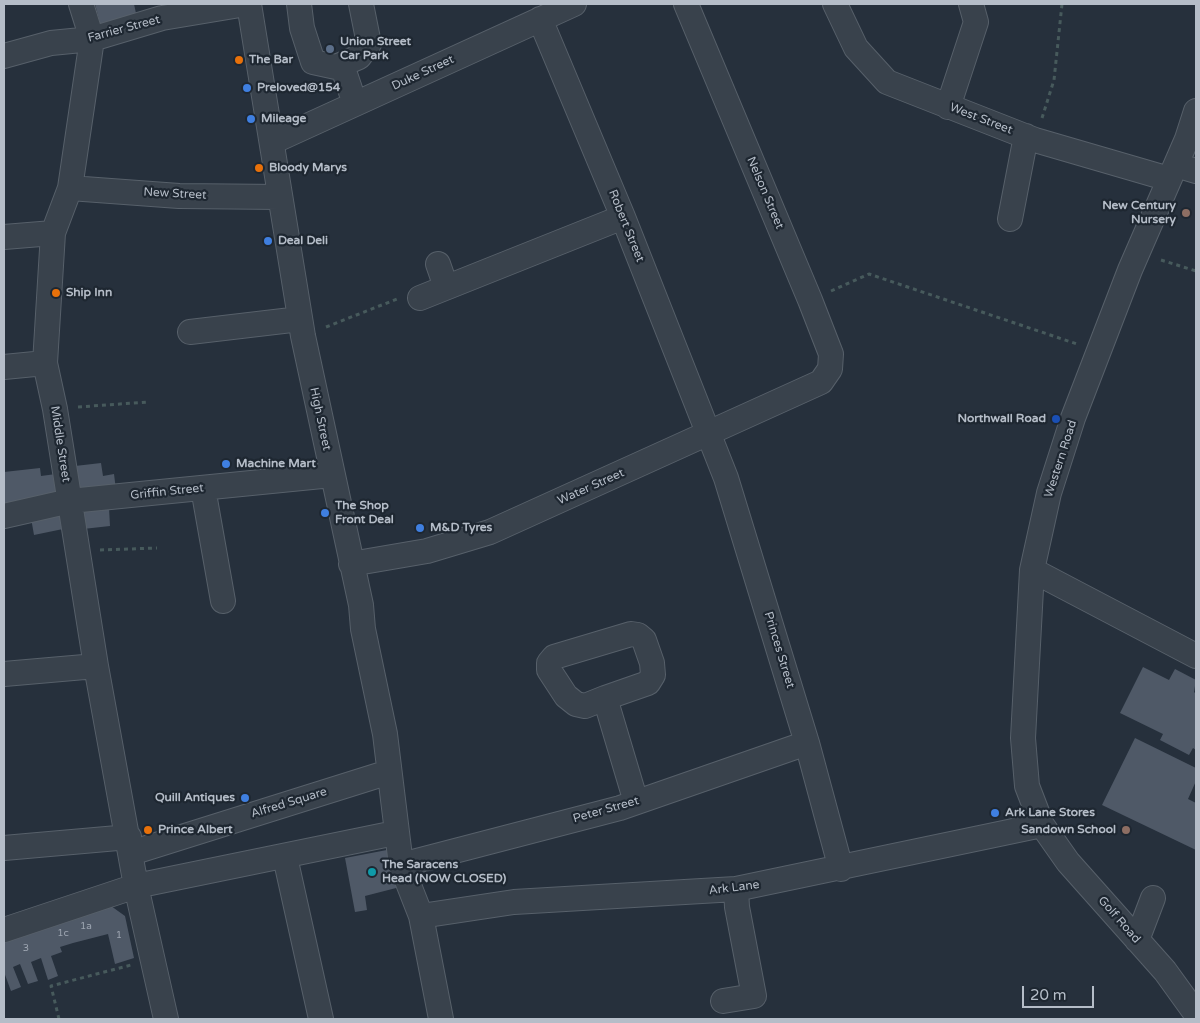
<!DOCTYPE html>
<html>
<head>
<meta charset="utf-8">
<style>
	body { margin:0 }
	#map { position:relative; width:1200px; height:1023px; overflow:hidden; background:#26303c; font-family:"Varela Round",sans-serif }
	canvas { display:block }
	.frame { position:absolute; inset:0; border:5px solid #b5bdc8; pointer-events:none }
	.scale { position:absolute; left:1022px; top:986px; width:72px; height:22px; box-sizing:border-box; border:2px solid #b5bdc8; border-top:0; padding-left:6px; font-size:15px; line-height:18px; white-space:nowrap; color:#b5bdc8; -webkit-text-stroke:4px #1e2731; paint-order:stroke }
</style>
</head>
<body>
<div id="map">
<canvas width="1200" height="1023"></canvas>
<div class="frame"></div>
<div class="scale">20 m</div>
</div>
<script>
const c = document.querySelector('canvas').getContext('2d');
c.lineJoin = 'round';
function paint(path, color) {
  c.fillStyle = color;
  c.fill(path, 'evenodd');
}
function toPath(rows) {
  const path = new Path2D();
  for (const r of rows) {
    path.moveTo(r[0], r[1]);
    for (let i = 2; i < r.length; i += 2) path.lineTo(r[i], r[i + 1]);
  }
  return path;
}
function strokePath(path, color, width, dash) {
  c.strokeStyle = color;
  c.lineWidth = width;
  c.lineCap = dash ? 'butt' : 'round';
  c.setLineDash(dash || []);
  c.stroke(path);
}
function label(font, color, halo, rows, align = 'center') {
  c.font = font + ' "Varela Round",sans-serif';
  c.lineWidth = 4.5;
  c.setLineDash([]);
  c.textBaseline = 'middle';
  c.strokeStyle = halo;
  c.fillStyle = color;
  for (const [text, x, y, turn = 0] of rows) {
    c.save();
    c.translate(x, y);
    c.rotate((+turn || 0) * Math.PI / 180);
    c.textAlign = isNaN(turn) ? turn : align;
    if (halo) c.strokeText(text, 0, 0);
    c.fillText(text, 0, 0);
    c.restore();
  }
}
paint(toPath([
	[95,4,134,4,137,18,105,26,100,23],
	[101,463,103,476,114,474,116,490,79,495,75,466],
	[40,468,41,476,56,474,58,494,4,507,4,472],
	[109,508,110,526,83,529,81,511],
	[61,511,63,529,34,535,31,518],
	[1143,667,1169,680,1175,669,1196,680,1194,692,1196,694,1196,750,1193,748,1189,755,1160,740,1163,734,1120,713],
	[1135,738,1196,768,1196,781,1188,799,1196,803,1196,850,1102,805],
	[392,849,400,887,365,896,367,910,355,912,345,858],
	[111,906,125,916,134,958,115,964,108,934,73,943,60,947,62,952,51,956,58,976,48,980,41,958,31,962,38,981,28,984,20,964,13,967,21,987,11,991,4,972,4,941]
]), '#4f5967');
const minor = toPath([
	[81,4,92,39,70,188,53,233,45,363,55,409,96,666,136,886,166,1019],
	[249,4,303,336,361,605,363,629,385,734,401,865,421,916,441,1019],
	[299,4,302,28,313,62,336,67,359,57,369,44,361,4],
	[835,4,856,48,887,82,1035,140,1169,179],
	[540,19,623,217,726,478,807,743,841,869],
	[4,56,51,43,92,39,162,18,246,4],
	[342,65,355,104],
	[948,107,976,22,971,4],
	[1196,111,1187,139,1130,270,1073,418,1049,493,1032,570,1023,738,1027,786,1042,825,1068,862,1165,971,1196,1014],
	[272,142,574,4],
	[1176,165,1196,171],
	[70,188,179,196,280,197],
	[1010,219,1026,136],
	[4,237,53,233],
	[438,264,446,287],
	[420,298,623,217],
	[190,332,300,319],
	[4,367,45,363],
	[203,488,223,601],
	[4,516,70,501,332,475],
	[351,564,427,551,490,532,821,382,830,369,831,354,810,300,686,4],
	[1032,570,1196,656],
	[4,674,96,666],
	[605,698,585,706,576,704,566,696,549,670,549,663,554,657,631,634,638,635,644,640,652,663,653,675,648,683,605,698,636,802],
	[4,848,129,837],
	[131,853,389,772],
	[285,857,321,1019],
	[401,865,620,808,807,743],
	[421,916,514,902,736,889,1042,825],
	[4,930,136,886,395,833],
	[1137,940,1153,898],
	[723,1001,754,996,737,907,736,889]
]);
strokePath(minor, '#57606a', 26);
strokePath(toPath([
	[1042,118,1054,80,1062,4],
	[1161,260,1196,271],
	[831,291,869,274,1077,344],
	[326,327,397,299],
	[78,407,148,402],
	[100,550,157,548],
	[59,1019,51,986,131,965]
]), '#475a5c', 3, [4, 4]);
strokePath(minor, '#39424c', 24);
for (const [x, y, r, color] of [
	[330,49,5,"#5c6f8a"],
	[239,60,5,"#e8710a"],
	[247,88,5,"#3f7fe0"],
	[251,119,5,"#3f7fe0"],
	[259,168,5,"#e8710a"],
	[1186,213,5,"#8d6e63"],
	[268,241,5,"#3f7fe0"],
	[56,293,5,"#e8710a"],
	[1056,419,5,"#1a4fb4"],
	[226,464,5,"#3f7fe0"],
	[325,513,5,"#3f7fe0"],
	[420,528,5,"#3f7fe0"],
	[245,798,5,"#3f7fe0"],
	[995,813,5,"#3f7fe0"],
	[148,830,5,"#e8710a"],
	[1126,830,5,"#8d6e63"],
	[372,872,5,"#0f9aa8"]
]) {
  const dot = new Path2D();
  dot.arc(x, y, r, 0, 2 * Math.PI);
  c.fillStyle = color;
  c.fill(dot);
  strokePath(dot, '#1e2731', 2);
}
label('10px', '#9ca4b0', null, [
	["1a",86,926],
	["1c",63,933],
	["1",119,935],
	["3",26,948]
]);
label('12px', '#b5bdc8', '#1e2731', [
	["Farrier Street",124,29,-15],
	["Duke Street",423,73,-25],
	["West Street",981,119,21],
	["Nelson Street",765,193,67],
	["New Street",175,194,3],
	["Robert Street",626,226,68],
	["High Street",320,419,78],
	["Middle Street",60,444,81],
	["Western Road",1061,459,-72],
	["Water Street",591,487,-24],
	["Griffin Street",167,492,-6],
	["Princes Street",779,650,73],
	["Alfred Square",289,803,-17],
	["Peter Street",606,810,-16],
	["Ark Lane",734,888,-7],
	["Golf Road",1119,920,49]
]);
label('bold 12px', '#b5bdc8', '#1e2731', [
	["Union Street",340,42],
	["Car Park",340,56],
	["The Bar",249,60],
	["Preloved@154",257,88],
	["Mileage",261,119],
	["Bloody Marys",269,168],
	["New Century",1176,206,"right"],
	["Nursery",1176,220,"right"],
	["Deal Deli",278,241],
	["Ship Inn",66,293],
	["Northwall Road",1046,419,"right"],
	["Machine Mart",236,464],
	["The Shop",335,506],
	["Front Deal",335,520],
	["M&D Tyres",430,528],
	["Quill Antiques",235,798,"right"],
	["Ark Lane Stores",1005,813],
	["Prince Albert",158,830],
	["Sandown School",1116,830,"right"],
	["The Saracens",382,865],
	["Head (NOW CLOSED)",382,879]
], 'left');
</script>
</body>
</html>
